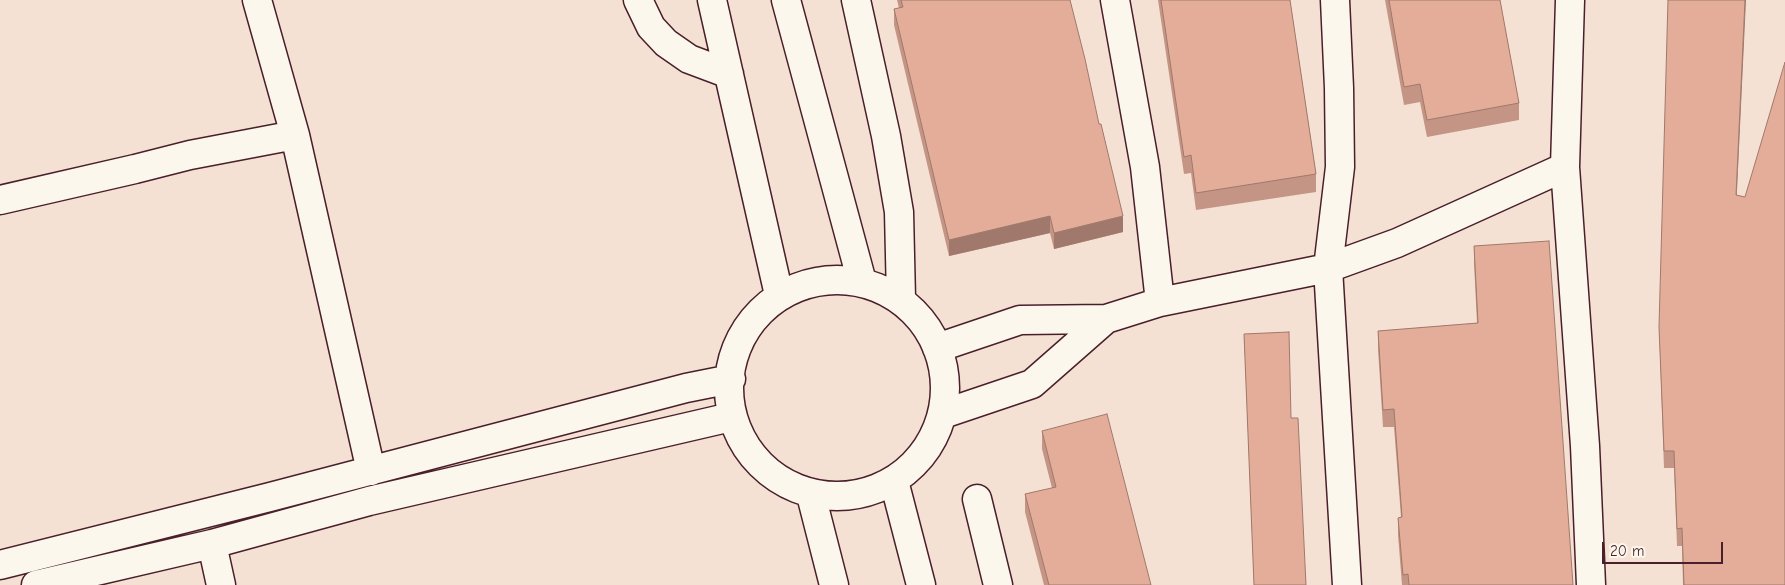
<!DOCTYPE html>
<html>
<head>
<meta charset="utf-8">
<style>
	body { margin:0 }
	#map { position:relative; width:1785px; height:585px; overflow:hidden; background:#f4e1d3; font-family:"Comic Neue",sans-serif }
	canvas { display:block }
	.scale { position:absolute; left:1602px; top:542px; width:121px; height:22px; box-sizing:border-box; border:2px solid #4a1f2b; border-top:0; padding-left:6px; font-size:15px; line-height:18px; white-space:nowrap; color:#4a1f2b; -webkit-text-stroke:4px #fbf7ec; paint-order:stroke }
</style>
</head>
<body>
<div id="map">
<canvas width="1785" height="585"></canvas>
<div class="scale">20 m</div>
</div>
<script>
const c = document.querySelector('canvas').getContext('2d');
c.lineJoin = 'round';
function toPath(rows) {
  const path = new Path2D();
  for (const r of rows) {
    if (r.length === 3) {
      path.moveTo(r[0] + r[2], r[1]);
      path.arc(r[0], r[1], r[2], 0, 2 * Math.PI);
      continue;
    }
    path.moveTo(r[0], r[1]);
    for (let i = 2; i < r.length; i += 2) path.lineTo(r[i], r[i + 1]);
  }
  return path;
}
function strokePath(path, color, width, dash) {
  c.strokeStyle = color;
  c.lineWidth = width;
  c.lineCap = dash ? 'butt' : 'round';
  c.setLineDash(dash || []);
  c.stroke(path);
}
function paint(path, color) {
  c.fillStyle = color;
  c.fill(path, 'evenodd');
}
const minor = toPath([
	[257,0,295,135,371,471],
	[638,0,651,27,666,43,689,59,729,74],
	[712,0,779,295],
	[786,0,862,282],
	[856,0,886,136,899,212,901,299],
	[1115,0,1145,167,1160,302],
	[1335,0,1339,88,1340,167,1328,268,1347,585],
	[1570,0,1565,167,1585,446,1591,585],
	[0,200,135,169,190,155,295,135],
	[837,388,108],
	[937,348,1020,320,1106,319,1160,302,1328,268,1397,243,1565,167],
	[943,414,1032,384,1106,319],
	[894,481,921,585],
	[811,495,834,585],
	[977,499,998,585],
	[212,544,221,585],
	[0,565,270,497,686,388,731,379],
	[36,585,212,544,369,501,731,417]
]);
strokePath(minor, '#4a1f2b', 31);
strokePath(minor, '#fbf7ec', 28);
paint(toPath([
	[897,0,1070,0,1123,232,1054,249,1050,233,949,256,894,25,894,9,899,8],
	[1158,0,1290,0,1316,174,1316,192,1196,210,1191,173,1184,174],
	[1385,0,1500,0,1519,103,1519,120,1427,137,1420,102,1404,105],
	[1737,195,1745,197,1785,585,1683,585,1682,546,1677,546,1674,468,1664,468,1659,327],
	[1474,246,1573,585,1402,585,1398,535,1398,518,1401,517,1394,427,1383,427,1378,349,1378,331,1477,323,1474,263],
	[1244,334,1291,418,1306,585,1254,585],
	[1042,431,1151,585,1044,585,1025,512,1025,494,1052,488,1042,449]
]), '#c49584');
paint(toPath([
	[1745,0,1746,0,1736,212,1736,195],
	[1050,216,1050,233,949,256,949,240],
	[1123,216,1123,232,1054,249,1054,233]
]), '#a0796c');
const building = toPath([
	[901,0,1070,0,1085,59,1099,124,1101,124,1123,216,1054,233,1050,216,949,240,894,9,903,7,901,0],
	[1161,0,1290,0,1316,174,1196,193,1191,155,1184,157,1161,0],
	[1389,0,1500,0,1519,103,1427,120,1420,84,1404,87,1389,0],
	[1668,0,1745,0,1736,195,1745,197,1785,62,1785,585,1684,585,1682,528,1677,529,1674,451,1664,451,1659,327,1668,0],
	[1549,241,1573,585,1409,585,1408,574,1403,575,1398,518,1402,517,1394,409,1383,410,1378,331,1478,323,1474,246,1549,241],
	[1289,332,1291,418,1298,418,1306,585,1254,585,1244,334,1289,332],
	[1107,414,1151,585,1049,585,1025,494,1056,487,1042,431,1107,414]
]);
paint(building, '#e4ad9a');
strokePath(building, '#a0796c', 1);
</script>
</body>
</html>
